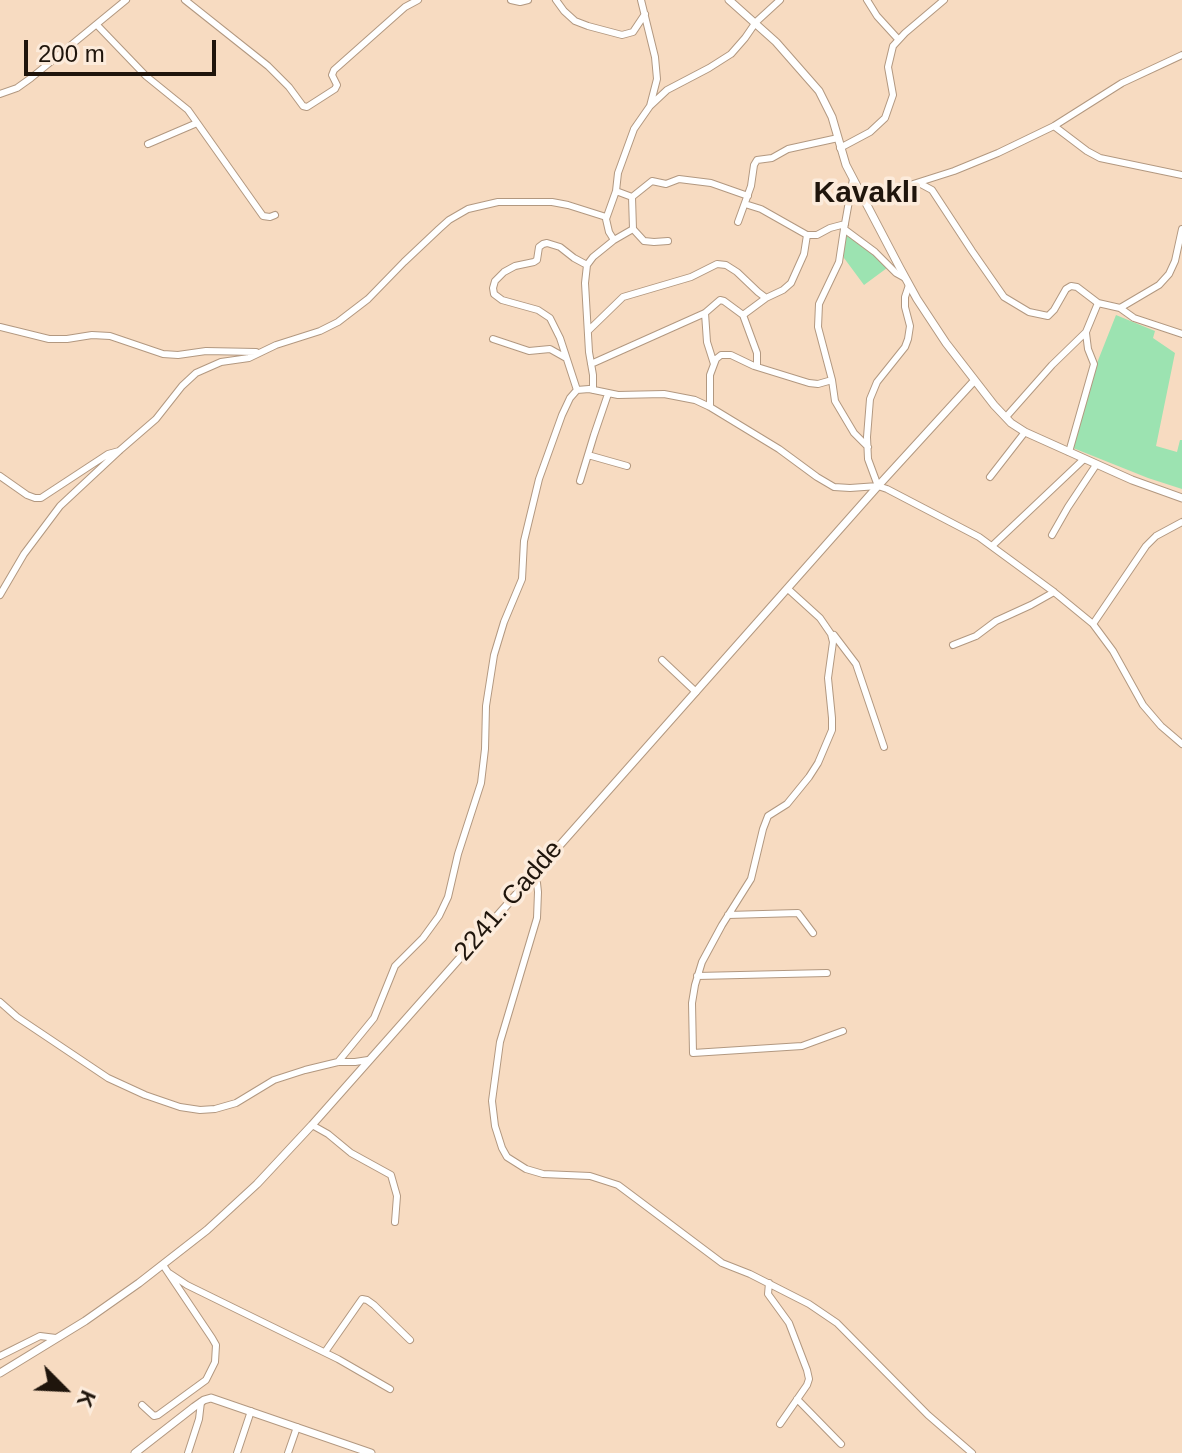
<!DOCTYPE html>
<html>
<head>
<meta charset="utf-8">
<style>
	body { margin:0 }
	#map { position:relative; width:1182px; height:1453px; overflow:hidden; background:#f7dbc1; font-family:Helvetica,sans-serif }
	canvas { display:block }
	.north { position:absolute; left:24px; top:1349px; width:80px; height:80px; -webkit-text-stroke:6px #fcebdb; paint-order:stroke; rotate:114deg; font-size:22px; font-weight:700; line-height:32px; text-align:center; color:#1f150c }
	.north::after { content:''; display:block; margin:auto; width:28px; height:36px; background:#1f150c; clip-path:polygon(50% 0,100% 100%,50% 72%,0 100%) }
	.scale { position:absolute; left:24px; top:40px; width:192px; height:36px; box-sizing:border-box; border:4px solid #1f150c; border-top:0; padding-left:10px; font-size:24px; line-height:28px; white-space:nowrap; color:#1f150c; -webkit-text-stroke:6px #fcebdb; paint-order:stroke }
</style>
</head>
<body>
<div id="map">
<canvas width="1182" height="1453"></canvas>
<div class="north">K</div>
<div class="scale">200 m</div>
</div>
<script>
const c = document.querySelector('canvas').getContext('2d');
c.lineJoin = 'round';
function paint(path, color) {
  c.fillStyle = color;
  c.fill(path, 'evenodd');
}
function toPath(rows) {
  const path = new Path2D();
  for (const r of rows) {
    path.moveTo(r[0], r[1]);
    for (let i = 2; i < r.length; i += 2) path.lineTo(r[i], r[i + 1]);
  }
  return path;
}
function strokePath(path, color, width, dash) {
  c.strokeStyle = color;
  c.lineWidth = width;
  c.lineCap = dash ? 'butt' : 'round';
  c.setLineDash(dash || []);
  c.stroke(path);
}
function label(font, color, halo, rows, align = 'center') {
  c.font = font + ' Helvetica,sans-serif';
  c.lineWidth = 7;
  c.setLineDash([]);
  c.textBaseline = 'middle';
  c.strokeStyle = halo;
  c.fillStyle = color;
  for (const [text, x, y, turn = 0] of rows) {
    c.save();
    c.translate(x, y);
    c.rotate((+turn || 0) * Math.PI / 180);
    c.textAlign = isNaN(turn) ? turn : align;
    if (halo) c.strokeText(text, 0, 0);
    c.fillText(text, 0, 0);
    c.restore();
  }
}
paint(toPath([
	[847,234,876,255,887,268,864,285,844,258,843,245],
	[1116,315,1155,331,1153,338,1175,353,1156,446,1177,452,1180,440,1182,440,1182,489,1148,478,1073,448,1097,363]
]), '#9ce3b1');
const minor = toPath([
	[185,0,268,66,289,87,303,106,307,107,335,89,337,85,332,75,334,70,405,7,418,0],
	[511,0,520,2,528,0],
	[556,0,564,11,575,21,588,26,622,35,633,32,645,14],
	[641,0,655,57,657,79,650,106,634,129,618,173,616,191,632,197,652,181,666,184,679,179,711,183,748,196],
	[867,0,877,16,898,39],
	[97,25,146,76,188,110,263,216,270,217,275,215],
	[0,94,17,88,31,78,126,0],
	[650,106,667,90,709,68,731,54,745,38,756,22,780,0],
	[1054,126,1087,151,1100,158,1182,175],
	[148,144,197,123],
	[840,148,870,132,885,118,893,95,888,67,893,46,905,33,944,0],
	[853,179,844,229,875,252,896,273,905,278],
	[919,183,932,190,972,251,1004,297,1029,312,1048,316,1054,310,1066,289,1071,286,1077,287,1098,303,1120,308,1134,318,1182,334],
	[858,190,883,189,910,185,954,171,998,153,1054,126,1122,83,1182,55],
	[745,204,761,209,807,235,817,235,830,228,845,224],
	[738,222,751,186,754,165,757,160,772,158,788,149,838,138],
	[633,229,644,241,654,242,668,241],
	[844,229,839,262,819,304,818,327,832,380,835,401,854,433,868,447],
	[614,240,609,232,606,219,616,191],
	[1120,308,1159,285,1169,274,1175,261,1182,229],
	[705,313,707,342,714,364],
	[0,327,49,339,67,339,92,335,110,336,163,354,178,355,206,351,256,352],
	[588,331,623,297,691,277,717,264,726,265,737,272,758,292,766,298],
	[493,339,529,351,550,349,566,358],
	[591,364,705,313,720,300,724,301,743,315],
	[757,366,757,353,743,315,766,298,783,290,791,283,804,254,807,235],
	[577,390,560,338,550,318,538,310,502,300,494,294,493,288,495,281,504,272,515,266,534,262,537,260,539,247,543,244,547,243,560,247,574,258,587,265],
	[593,390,593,375,589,352,585,283,587,265,593,257,614,240,633,229,632,197],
	[710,407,710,375,716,359,721,355,731,355,754,366,809,383,818,384,832,380],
	[1006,417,1052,365,1086,332,1098,303],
	[1069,452,1094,364,1088,349,1086,333],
	[588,455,627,466],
	[0,476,27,495,35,498,41,498,108,454,119,451],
	[990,477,1025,432],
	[580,481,594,435,608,394],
	[878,486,868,459,867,437,870,399,877,382,905,347,908,339,910,326,905,307,905,297,909,285],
	[1052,535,1068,507,1096,465],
	[992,546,1084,459],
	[788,589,820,618,831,634,833,642,828,678,832,718,832,730,818,763,809,777,787,804,768,816,763,829,751,879,722,925,702,962,695,985,692,1003,693,1053,802,1046,843,1031],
	[0,595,24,554,60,506,119,451,156,419,182,386,196,373,221,362,249,358,276,345,320,331,338,322,368,299,404,262,439,229,449,220,468,209,498,202,552,202,568,205,606,217],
	[1093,624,1146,546,1156,536,1182,522],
	[834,635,856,664,884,747],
	[953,645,976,636,996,621,1031,605,1054,592],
	[662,660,696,692],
	[533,875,537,883,538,892,537,918,500,1042,492,1101,495,1126,502,1148,507,1157,526,1169,543,1174,590,1176,618,1185,722,1263,750,1274,809,1304,837,1323,928,1415,972,1453],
	[728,915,798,913,813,933],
	[697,976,827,973],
	[0,1002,17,1017,108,1078,145,1095,180,1107,200,1110,215,1109,236,1103,274,1080,305,1070,338,1062,355,1062,368,1060],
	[338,1062,374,1018,395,966,423,938,439,916,448,897,458,854,481,783,485,749,486,706,494,655,504,622,522,579,524,541,539,479,562,415,570,398,577,390,589,389,618,395,664,394,695,400,710,407,779,449,817,477,834,487,850,488,878,486,887,489,979,537,1054,592,1093,624,1113,651,1143,705,1161,726,1182,744],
	[312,1125,328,1134,351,1153,391,1175,397,1196,395,1222],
	[169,1273,187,1285,338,1359,390,1389],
	[769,1283,768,1294,789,1323,807,1370,809,1379,807,1385,780,1424],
	[325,1352,362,1299,367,1300,374,1305,410,1340],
	[0,1356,40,1336,56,1338],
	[797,1399,841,1444],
	[142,1405,154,1416,158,1415,206,1380,215,1362,216,1345,212,1338,163,1265],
	[188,1453,199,1419,201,1402],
	[237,1453,251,1411],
	[288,1453,297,1427]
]);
const tertiary = toPath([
	[729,0,776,42,819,91,832,117,846,165,900,268,917,299,946,343,994,405,1011,423,1025,432,1132,480,1182,498],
	[0,1373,85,1321,139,1283,207,1230,257,1184,312,1125,878,486,974,381],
	[135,1453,194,1407,204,1400,211,1398,371,1453]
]);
strokePath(minor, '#b29880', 8);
strokePath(tertiary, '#b29880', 9);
strokePath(minor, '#fff', 6);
strokePath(tertiary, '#fff', 7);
label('26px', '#1f150c', '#fcebdb', [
	["2241. Cadde",509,901,-49]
]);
label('bold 30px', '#1f150c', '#fcebdb', [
	["Kavaklı",866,194]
]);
</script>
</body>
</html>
